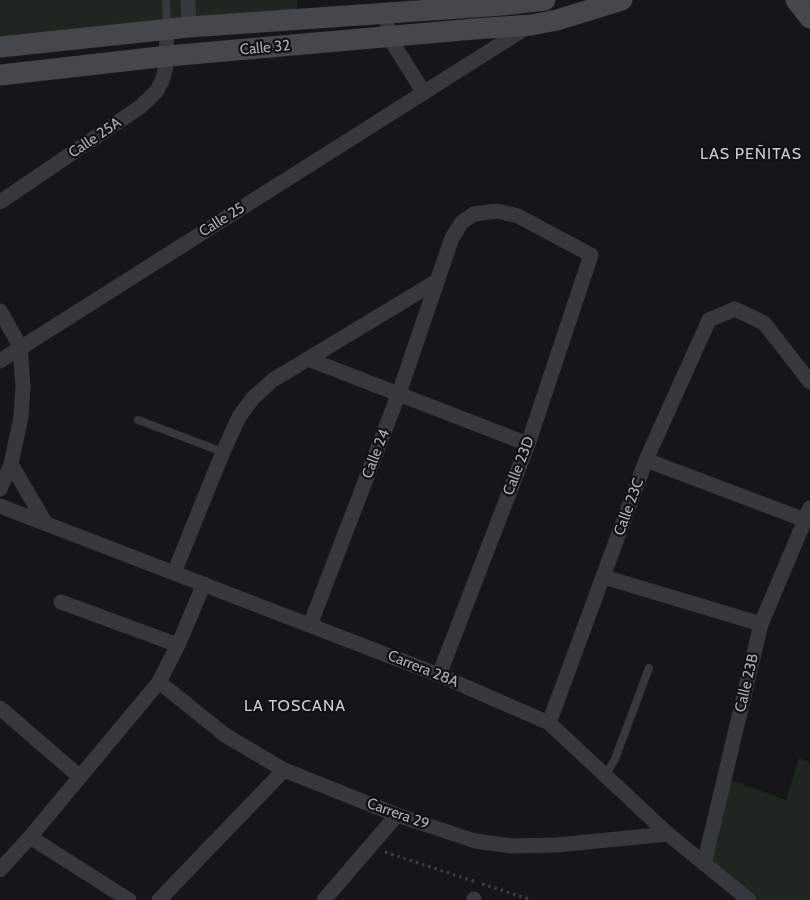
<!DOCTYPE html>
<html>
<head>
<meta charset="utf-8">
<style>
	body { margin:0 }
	canvas { display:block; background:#161618 }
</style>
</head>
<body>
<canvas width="810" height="900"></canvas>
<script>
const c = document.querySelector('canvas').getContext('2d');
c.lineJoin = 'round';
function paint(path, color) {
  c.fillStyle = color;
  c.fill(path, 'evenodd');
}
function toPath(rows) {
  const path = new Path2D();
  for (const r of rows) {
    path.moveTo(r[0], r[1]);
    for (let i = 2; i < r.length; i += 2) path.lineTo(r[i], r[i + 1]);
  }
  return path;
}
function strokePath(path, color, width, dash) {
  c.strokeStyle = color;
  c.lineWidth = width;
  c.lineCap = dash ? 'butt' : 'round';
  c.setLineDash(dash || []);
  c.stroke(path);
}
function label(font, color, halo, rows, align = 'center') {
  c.font = font + ' Cabin,sans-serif';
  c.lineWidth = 4.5;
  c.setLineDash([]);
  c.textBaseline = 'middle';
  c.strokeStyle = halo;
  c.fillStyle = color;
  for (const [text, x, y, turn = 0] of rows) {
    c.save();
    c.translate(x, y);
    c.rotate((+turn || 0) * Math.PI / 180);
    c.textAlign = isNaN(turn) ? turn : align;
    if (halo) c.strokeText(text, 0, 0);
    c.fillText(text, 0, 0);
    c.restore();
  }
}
paint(toPath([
	[0,0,297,0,297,20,0,47],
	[799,758,810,763,810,900,749,900,704,864,724,778,786,800]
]), '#1e261f');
strokePath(toPath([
	[385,852,476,882],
	[482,884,532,900]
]), '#3d3f44', 3, [2.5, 4]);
strokePath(toPath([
	[166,0,167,27],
	[138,420,223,452],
	[605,776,615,759,649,668]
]), '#37383d', 8);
strokePath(toPath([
	[188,0,189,27],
	[386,14,389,37,424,93],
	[0,202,140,107,156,92,162,81,166,67,167,29],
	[0,311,20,346,23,386,21,417,11,464,0,489],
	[308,359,528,444],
	[0,361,529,26],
	[646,460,805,520],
	[11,464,46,524],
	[0,506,439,675,549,723,668,834,749,900],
	[174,573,223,452,239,417,253,398,273,380,437,281],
	[604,577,761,624],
	[61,602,178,645],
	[310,625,399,393,452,238,462,222,474,214,497,211,518,216,591,255,528,444,439,675],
	[159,682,225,735,284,770,397,815,475,841,512,846,557,845,668,834],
	[0,708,80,777],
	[549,723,646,460,709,320,735,309,764,323,810,382],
	[30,837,129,900],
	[704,864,761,624,810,508],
	[0,870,30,837,159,682,178,645,204,584],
	[159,900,284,770],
	[324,900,397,815],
	[474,900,474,899]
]), '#37383d', 15);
strokePath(toPath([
	[796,0,810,18],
	[0,47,189,27,502,5,545,0],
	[0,75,168,56,474,29,531,25,557,20,622,0]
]), '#45474d', 21);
label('15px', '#a8adb8', '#111113', [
	["Calle 32",265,48,-5],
	["Calle 25A",95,138,-34],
	["Calle 25",222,220,-32],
	["Calle 24",376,454,-69],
	["Calle 23D",519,466,-69],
	["Calle 23C",629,507,-70],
	["Carrera 28A",423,669,22],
	["Calle 23B",747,683,-77],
	["Carrera 29",398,814,20]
]);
c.letterSpacing = '1px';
label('16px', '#c9ccd4', '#111113', [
	["LAS PEÑITAS",751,154],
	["LA TOSCANA",295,706]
]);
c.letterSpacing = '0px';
</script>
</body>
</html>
